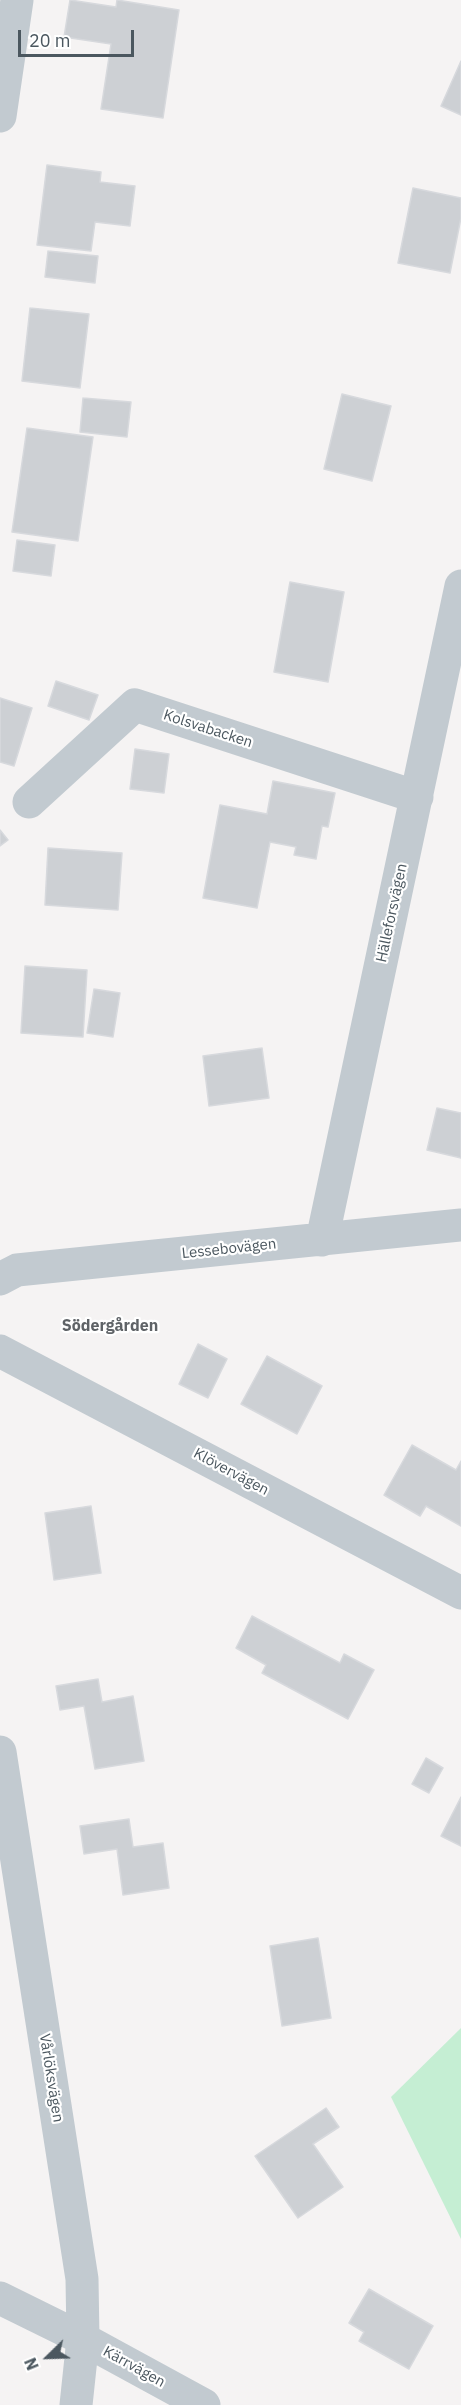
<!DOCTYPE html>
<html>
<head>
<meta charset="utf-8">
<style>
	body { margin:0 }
	#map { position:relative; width:461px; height:2405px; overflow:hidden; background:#f5f3f3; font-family:"IBM Plex Sans",sans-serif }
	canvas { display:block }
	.north { position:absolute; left:18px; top:2327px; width:60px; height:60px; -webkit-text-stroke:4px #fff; paint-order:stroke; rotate:247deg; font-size:16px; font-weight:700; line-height:24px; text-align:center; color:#4b575f }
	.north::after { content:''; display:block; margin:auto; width:21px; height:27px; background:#4b575f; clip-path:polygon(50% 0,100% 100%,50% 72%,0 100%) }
	.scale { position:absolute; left:18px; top:30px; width:116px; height:27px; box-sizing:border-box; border:3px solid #4b575f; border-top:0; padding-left:8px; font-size:18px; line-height:21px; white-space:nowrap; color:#4b575f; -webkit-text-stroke:4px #fff; paint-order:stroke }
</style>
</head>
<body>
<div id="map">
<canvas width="461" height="2405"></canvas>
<div class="north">N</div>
<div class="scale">20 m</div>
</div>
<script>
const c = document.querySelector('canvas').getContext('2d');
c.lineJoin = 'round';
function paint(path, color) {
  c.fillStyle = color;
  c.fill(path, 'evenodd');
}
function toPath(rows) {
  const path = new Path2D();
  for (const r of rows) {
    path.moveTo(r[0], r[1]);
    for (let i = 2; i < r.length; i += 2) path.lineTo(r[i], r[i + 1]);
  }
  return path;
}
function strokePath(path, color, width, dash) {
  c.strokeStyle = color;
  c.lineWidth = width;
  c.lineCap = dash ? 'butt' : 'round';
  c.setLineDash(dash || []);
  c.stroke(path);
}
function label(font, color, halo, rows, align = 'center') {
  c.font = font + ' "IBM Plex Sans",sans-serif';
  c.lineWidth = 4.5;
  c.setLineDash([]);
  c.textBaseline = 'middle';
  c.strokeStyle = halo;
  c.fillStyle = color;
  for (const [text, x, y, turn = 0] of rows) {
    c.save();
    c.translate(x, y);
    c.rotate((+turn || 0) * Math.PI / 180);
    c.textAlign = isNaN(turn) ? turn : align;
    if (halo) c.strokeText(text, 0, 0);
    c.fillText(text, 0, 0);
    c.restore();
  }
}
paint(toPath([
	[461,2028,461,2239,391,2097]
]), '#c5eed3');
const building = toPath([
	[70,0,116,7,117,0,179,10,163,118,101,109,111,44,64,37,70,0],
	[461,61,461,115,441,106,461,61],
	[47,165,101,172,100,182,135,186,130,226,95,222,91,251,37,245,47,165],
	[413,188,461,198,461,218,450,273,398,263,413,188],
	[48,251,98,256,95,283,45,277,48,251],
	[30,308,89,314,80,388,22,381,30,308],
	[342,394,391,406,372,481,324,469,342,394],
	[83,398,131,402,127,437,80,432,83,398],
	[27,428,93,437,78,541,12,532,27,428],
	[17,540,55,545,51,576,13,571,17,540],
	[290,582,344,592,328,682,274,672,290,582],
	[56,681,98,695,89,720,48,706,56,681],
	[0,698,32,708,14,766,0,762,0,698],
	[135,749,169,754,164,793,130,789,135,749],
	[273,781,335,793,328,827,322,826,316,859,294,855,296,847,270,842,257,908,203,898,220,805,267,814,273,781],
	[0,830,8,840,0,846,0,830],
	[48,848,122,853,118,910,45,905,48,848],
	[25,966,87,970,83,1037,21,1033,25,966],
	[94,989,120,993,113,1037,87,1033,94,989],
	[262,1048,269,1098,209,1106,203,1056,262,1048],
	[437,1108,461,1113,461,1158,427,1150,437,1108],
	[198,1344,227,1359,208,1398,179,1384,198,1344],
	[267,1356,322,1386,297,1434,241,1404,267,1356],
	[412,1445,456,1470,461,1461,461,1526,426,1506,420,1516,384,1495,412,1445],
	[91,1506,101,1573,54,1580,45,1513,91,1506],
	[252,1616,340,1663,344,1654,374,1670,348,1719,262,1673,266,1665,236,1648,252,1616],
	[98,1679,102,1702,133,1696,144,1761,95,1769,84,1706,60,1710,56,1686,98,1679],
	[426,1758,443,1768,429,1793,412,1784,426,1758],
	[461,1797,461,1846,441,1836,461,1797],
	[129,1819,133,1847,163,1843,169,1888,123,1895,117,1849,84,1854,80,1826,129,1819],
	[318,1938,331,2018,282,2026,270,1946,318,1938],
	[326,2108,339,2127,313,2144,343,2187,298,2218,255,2156,326,2108],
	[369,2289,433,2326,409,2369,359,2341,364,2332,349,2323,369,2289]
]);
paint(building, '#cdd0d4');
strokePath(building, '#d7d9dd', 1.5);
strokePath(toPath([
	[0,116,17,0],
	[29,802,135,705,417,797],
	[322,1240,461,586],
	[0,1279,17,1270,461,1225],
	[0,1351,461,1593],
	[0,1752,82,2279,83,2339,76,2405],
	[0,2298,83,2339,204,2405]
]), '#c2cad0', 33);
label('15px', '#4b575f', '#fff', [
	["Kolsvabacken",208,729,18],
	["Hälleforsvägen",392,913,-78],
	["Lessebovägen",229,1249,-6],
	["Klövervägen",231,1472,28],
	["Vårlöksvägen",51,2078,81],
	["Kärrvägen",134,2367,29]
]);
label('bold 16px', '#5f6367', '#fff', [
	["Södergården",110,1326]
]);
</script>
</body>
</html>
